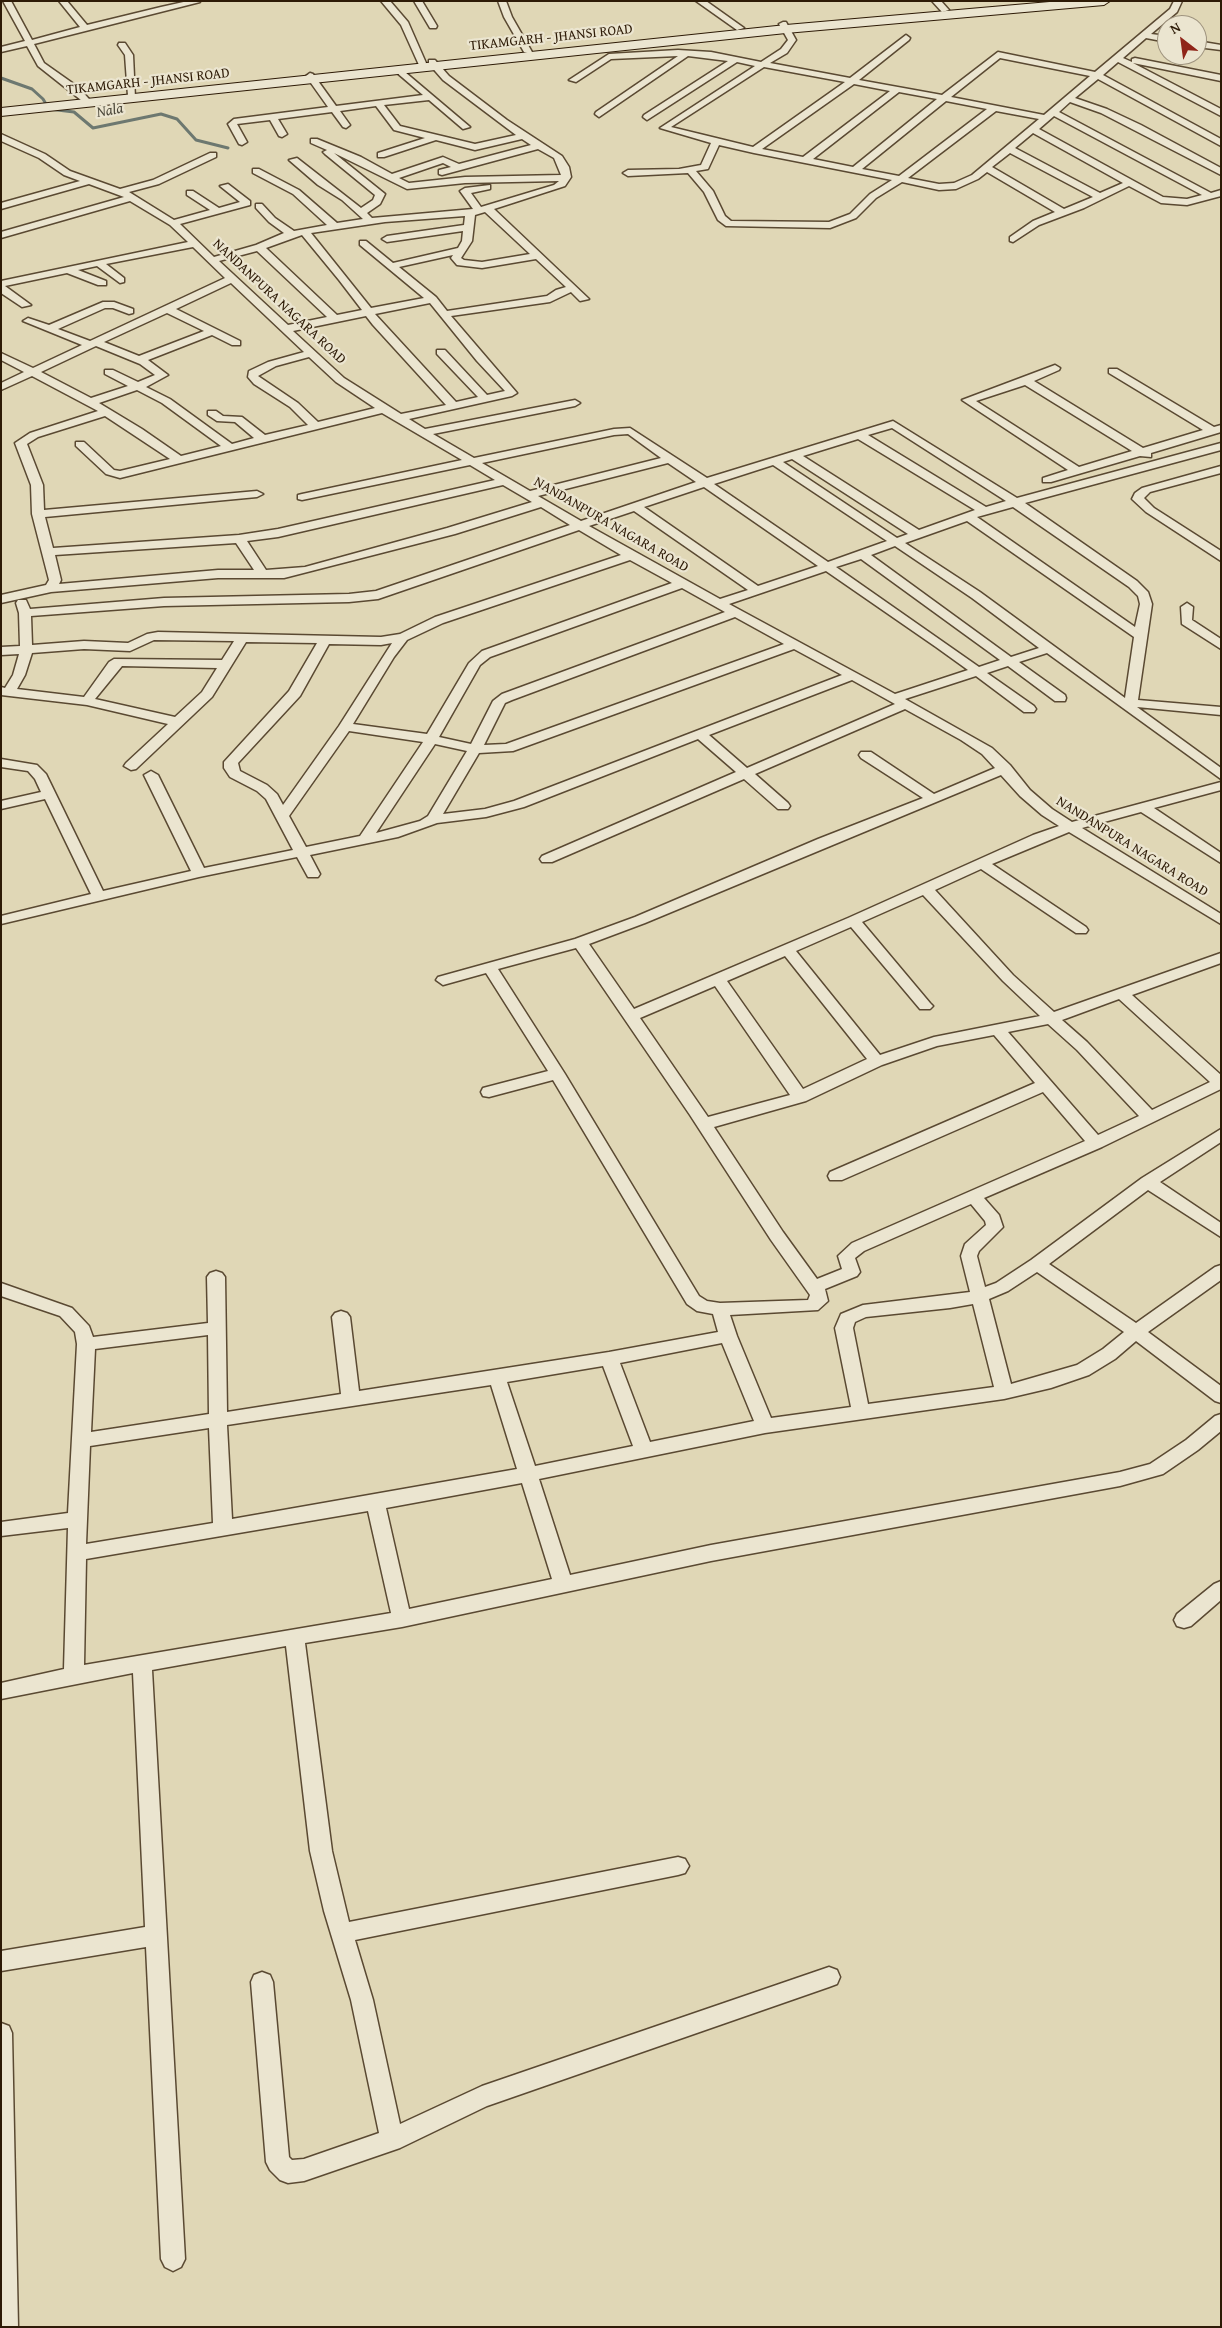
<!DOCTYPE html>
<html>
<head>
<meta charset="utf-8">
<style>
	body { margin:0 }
	#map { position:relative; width:1222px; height:2328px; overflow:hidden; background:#e0d7b6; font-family:"Gentium Book Plus",serif }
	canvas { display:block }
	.frame { position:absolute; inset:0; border:2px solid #2d1a06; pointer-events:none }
	.north { position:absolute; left:1157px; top:15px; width:50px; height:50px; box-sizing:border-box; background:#ebe5d0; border:1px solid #9f947f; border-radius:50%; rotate:330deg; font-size:14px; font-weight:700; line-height:20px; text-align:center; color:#2d1a06 }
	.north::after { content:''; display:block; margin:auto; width:18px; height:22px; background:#8f2418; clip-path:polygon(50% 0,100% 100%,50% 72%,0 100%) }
</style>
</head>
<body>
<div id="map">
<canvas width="1222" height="2328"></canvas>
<div class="frame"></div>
<div class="north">N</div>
</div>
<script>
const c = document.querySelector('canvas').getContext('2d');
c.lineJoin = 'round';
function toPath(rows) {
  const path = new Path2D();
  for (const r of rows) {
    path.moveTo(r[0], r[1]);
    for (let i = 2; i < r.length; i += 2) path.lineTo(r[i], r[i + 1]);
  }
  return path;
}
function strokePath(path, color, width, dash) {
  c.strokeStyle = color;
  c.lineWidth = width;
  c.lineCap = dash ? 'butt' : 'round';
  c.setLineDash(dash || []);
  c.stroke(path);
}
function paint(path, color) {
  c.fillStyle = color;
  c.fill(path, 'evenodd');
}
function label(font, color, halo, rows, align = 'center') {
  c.font = font + ' "Gentium Book Plus",serif';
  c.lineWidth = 4.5;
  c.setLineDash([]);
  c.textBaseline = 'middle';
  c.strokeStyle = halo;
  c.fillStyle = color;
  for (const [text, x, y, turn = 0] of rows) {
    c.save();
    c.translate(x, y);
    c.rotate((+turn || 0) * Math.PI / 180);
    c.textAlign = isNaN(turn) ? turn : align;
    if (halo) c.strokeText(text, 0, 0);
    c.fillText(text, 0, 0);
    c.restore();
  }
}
strokePath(toPath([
	[1,78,32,89,43,99,49,109,74,112,93,128,161,114,177,119,196,140,228,148]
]), '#6d7870', 3);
const street = toPath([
	[3,1,11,1,32,40,80,27,59,1,67,1,87,25,161,7,188,1,200,2,34,44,44,63,78,87,89,99,89,103,86,104,38,66,27,46,1,52,1,47,25,41,3,1],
	[381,1,390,1,408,22,426,63,425,65,419,65,401,25,381,1],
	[414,1,422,1,437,26,436,28,430,28,414,1],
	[498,1,506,1,512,17,532,52,531,54,524,52,504,17,498,1],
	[696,1,706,1,744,28,737,30,696,1],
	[932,1,941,1,949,10,942,12,932,1],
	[1174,1,1182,1,1177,12,1151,34,1167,36,1167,42,1146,38,1123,58,1132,62,1132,59,1135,58,1221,75,1221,81,1133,63,1221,109,1221,116,1118,62,1103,75,1221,139,1221,146,1098,79,1075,98,1107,109,1141,125,1221,168,1221,175,1101,113,1070,102,1059,112,1211,193,1221,190,1221,196,1187,205,1161,203,1129,186,1084,208,1039,225,1013,242,1010,241,1010,237,1033,221,1055,212,987,172,978,179,956,189,939,190,902,182,876,198,856,218,830,228,726,226,718,220,704,192,688,173,628,176,623,173,628,170,679,169,701,165,711,143,660,128,755,66,737,62,647,120,643,117,644,115,728,61,688,56,599,117,595,114,596,112,678,56,611,59,576,82,569,80,609,54,678,50,711,52,761,62,781,49,788,40,779,24,783,22,786,22,796,40,787,53,770,63,850,78,906,35,910,38,909,40,859,80,942,95,998,52,1095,72,1170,9,1174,1],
	[1000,58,1090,76,1044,115,951,97,1000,58],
	[764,67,845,82,753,147,671,127,764,67],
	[854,84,890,91,803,157,762,149,854,84],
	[899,92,937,99,853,167,813,159,899,92],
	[946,101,987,109,899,176,862,169,946,101],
	[996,111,1039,119,972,175,954,183,939,184,908,178,996,111],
	[1054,116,1202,195,1187,199,1163,197,1039,129,1054,116],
	[1033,133,1123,183,1100,193,1015,148,1033,133],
	[719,145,754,153,892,180,870,194,850,214,829,222,731,221,725,216,713,191,696,171,708,169,719,145],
	[1010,153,1093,197,1064,209,992,167,1010,153],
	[1197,41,1221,45,1221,50,1197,47,1197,41],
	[119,43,125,43,133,55,135,98,128,96,125,55,118,45,119,43],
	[429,60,435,60,449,76,507,120,562,156,569,167,571,177,565,186,494,209,589,299,580,301,571,292,550,302,451,316,517,393,512,396,409,419,425,429,575,400,580,403,575,406,433,434,474,458,614,429,630,428,707,478,893,421,1017,498,1221,443,1221,450,1025,503,1137,581,1148,592,1152,604,1138,700,1221,707,1221,715,1137,707,1221,768,1221,779,1047,653,1019,662,1065,695,1066,698,1065,701,1055,701,1008,666,987,673,1034,706,1036,709,1034,712,1024,712,976,676,905,699,992,748,1010,765,1030,790,1052,809,1072,822,1221,782,1221,790,1154,808,1221,853,1221,863,1141,812,1082,828,1221,914,1221,924,1069,832,992,864,1086,927,1088,930,1086,933,1076,933,981,869,935,890,1013,975,1054,1012,1221,953,1221,963,1132,995,1221,1075,1221,1089,1102,1147,984,1198,999,1215,1003,1227,979,1251,977,1256,985,1287,996,1283,1031,1260,1142,1178,1221,1129,1221,1142,1160,1182,1221,1223,1221,1237,1148,1190,1049,1264,1136,1323,1215,1267,1221,1265,1221,1280,1148,1332,1221,1386,1221,1403,1215,1401,1136,1341,1115,1359,1089,1375,1051,1388,1004,1399,765,1433,539,1479,570,1575,711,1545,1120,1472,1150,1464,1186,1440,1215,1416,1221,1414,1221,1431,1198,1450,1163,1474,1120,1486,711,1561,402,1627,305,1643,332,1851,349,1922,678,1857,685,1859,689,1866,685,1873,678,1875,355,1940,373,2000,400,2124,482,2086,829,1967,837,1970,840,1977,837,1984,829,1987,487,2106,400,2148,304,2181,288,2183,280,2180,270,2170,266,2162,251,1982,254,1975,262,1972,270,1975,273,1982,289,2157,292,2160,304,2159,379,2133,351,2000,324,1911,310,1851,286,1646,152,1670,185,2259,181,2267,173,2271,165,2267,161,2259,146,1947,1,1971,1,1951,145,1927,133,1673,1,1699,1,1683,64,1669,68,1528,1,1536,1,1522,68,1513,77,1344,75,1332,60,1316,1,1296,1,1283,72,1308,89,1326,93,1337,208,1323,207,1277,210,1273,216,1271,222,1273,225,1277,227,1412,341,1394,332,1317,335,1313,341,1311,347,1313,350,1317,359,1391,609,1352,718,1332,713,1314,697,1311,687,1304,553,1080,489,1097,483,1096,481,1092,483,1088,548,1071,486,973,443,985,436,980,438,977,575,939,635,917,818,839,923,798,861,758,859,755,861,752,871,752,934,794,995,768,982,754,961,740,905,709,755,774,788,803,790,806,788,809,778,809,744,779,552,862,542,862,540,859,542,856,736,772,698,739,524,807,486,817,437,823,398,837,310,855,320,874,318,877,308,877,297,857,199,877,1,924,1,916,91,894,45,799,1,809,1,801,41,792,35,779,28,771,1,767,1,759,37,765,46,774,103,891,191,871,144,775,151,771,158,775,204,868,293,850,266,799,257,791,230,777,224,768,224,762,289,691,317,643,246,642,212,697,136,769,131,770,124,766,126,763,168,724,87,705,1,695,1,687,5,688,13,675,19,654,1,655,1,647,20,646,19,613,16,603,18,600,26,600,30,609,164,598,349,594,376,591,570,525,541,507,455,534,284,578,218,578,51,592,1,603,1,595,46,585,49,580,32,514,31,485,15,443,30,433,98,411,32,376,1,390,1,383,24,372,1,360,1,353,33,368,82,345,23,321,28,318,49,325,103,302,114,302,133,309,133,313,129,314,113,308,105,308,58,329,90,341,225,278,193,247,106,264,124,278,124,282,120,283,97,266,78,270,106,281,106,285,98,285,67,273,5,286,31,305,22,307,1,293,1,281,188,242,170,225,130,201,1,238,1,232,124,197,89,184,1,209,1,203,80,181,64,175,39,158,1,141,1,134,45,154,70,171,120,189,153,180,210,153,216,153,216,157,159,184,129,192,174,220,210,210,187,195,187,191,193,191,219,208,240,202,220,186,228,184,250,201,250,205,180,224,214,257,256,245,284,233,269,222,256,208,256,204,262,204,275,218,294,231,327,225,293,194,253,173,253,169,259,169,299,190,337,223,363,219,342,200,318,185,289,160,297,158,361,208,373,200,375,195,325,154,323,152,327,150,311,143,311,139,317,139,361,157,392,174,443,157,459,164,531,145,522,139,475,150,436,140,384,157,378,157,378,153,425,138,394,130,376,106,340,111,350,125,346,128,343,127,332,112,278,119,287,134,282,137,279,136,270,120,237,124,247,142,242,145,239,144,228,124,234,119,328,107,306,76,310,73,313,74,336,106,423,95,396,72,395,70,399,67,470,127,463,129,429,100,384,105,400,126,475,144,516,135,443,80,429,64,429,60],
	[538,149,554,158,561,175,465,177,409,183,399,178,443,163,451,167,439,170,439,174,442,175,538,149],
	[334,153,407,189,465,183,559,181,554,185,481,207,471,193,490,189,490,185,465,188,460,191,473,209,372,218,367,213,380,204,385,194,334,153],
	[485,212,530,254,482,262,464,260,461,258,472,241,475,215,485,212],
	[465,216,464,225,387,236,382,239,387,242,463,231,462,241,458,248,393,263,366,241,360,241,360,245,424,298,371,308,311,233,385,222,465,216],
	[302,235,339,280,362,310,337,315,266,248,302,235],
	[257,251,327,317,288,325,219,261,257,251],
	[453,255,451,258,457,265,482,268,536,259,566,287,556,290,547,296,447,311,436,297,399,267,453,255],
	[231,283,304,352,268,362,249,371,248,377,254,384,290,407,308,425,265,435,242,417,223,416,216,411,208,411,208,415,217,421,235,422,254,438,232,444,170,399,146,387,168,375,148,360,212,335,232,345,240,345,240,341,176,309,231,283],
	[430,303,477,361,505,391,487,395,445,350,437,350,437,354,478,397,456,402,375,314,430,303],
	[167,313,204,331,139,356,104,342,167,313],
	[366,316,373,325,446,405,401,414,344,378,293,331,366,316],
	[96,346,140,364,155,375,138,382,113,370,105,370,105,374,128,386,91,398,41,372,96,346],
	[309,357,336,382,375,408,318,422,298,403,258,376,276,366,309,357],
	[137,390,162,403,221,446,181,456,142,429,99,403,137,390],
	[382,413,462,460,302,494,298,495,298,499,302,500,470,465,495,480,278,529,239,535,53,548,45,517,257,497,263,494,257,491,44,510,43,485,27,444,38,437,105,416,170,459,120,471,114,470,84,442,76,442,76,446,106,474,120,478,382,413],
	[892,428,1006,501,986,507,868,435,892,428],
	[628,434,661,458,530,491,482,463,614,435,628,434],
	[858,439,975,510,919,530,803,456,858,439],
	[792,459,908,534,897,538,783,462,792,459],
	[668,463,696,482,581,521,538,496,668,463],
	[773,465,887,541,828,562,714,484,773,465],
	[503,485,532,502,447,528,305,567,266,570,247,541,278,537,503,485],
	[704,487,818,566,758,586,644,507,704,487],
	[1013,507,1129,587,1138,596,1140,604,1135,627,977,517,1013,507],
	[634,511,748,590,720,599,589,526,634,511],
	[967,521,1134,637,1125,698,980,592,905,543,967,521],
	[579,530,621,555,435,617,400,634,381,637,158,632,147,634,128,643,84,641,32,645,31,616,164,606,349,602,378,599,579,530],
	[236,543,254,570,218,570,59,584,61,580,55,555,236,543],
	[895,546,972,598,1039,648,1011,657,871,555,895,546],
	[861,559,1000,660,979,667,836,567,861,559],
	[630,560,672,583,482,651,469,663,427,734,353,724,394,657,407,640,443,623,630,560],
	[826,571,936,647,968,670,895,694,729,604,826,571],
	[682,588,725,612,502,694,493,701,471,744,439,737,480,665,490,657,682,588],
	[735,617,784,644,506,744,484,745,505,703,512,700,735,617],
	[154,640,234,641,222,660,114,659,109,662,84,697,17,689,25,675,32,653,84,649,130,651,154,640],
	[392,643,339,726,283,805,277,794,267,785,240,771,238,763,300,696,329,644,381,645,392,643],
	[794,649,842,675,514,801,485,809,443,814,479,753,513,751,794,649],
	[122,666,217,668,202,692,175,717,95,699,122,666],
	[852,680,895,704,747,768,709,735,852,680],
	[349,731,423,742,360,836,306,847,289,816,349,731],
	[435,744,467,751,428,816,420,821,376,833,435,744],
	[1001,775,1020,796,1042,815,1059,826,1033,835,848,918,634,1009,589,944,645,923,1001,775],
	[923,895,1003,981,1040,1016,934,1037,880,1055,796,951,851,927,920,1009,930,1009,933,1006,930,1003,862,922,923,895],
	[576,948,690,1115,771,1240,810,1295,808,1300,720,1303,707,1301,699,1296,565,1074,498,969,576,948],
	[785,956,867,1059,803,1089,727,981,785,956],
	[715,986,790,1095,708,1117,640,1018,715,986],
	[1119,999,1210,1082,1152,1110,1087,1042,1062,1020,1119,999],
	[1048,1024,1077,1050,1139,1116,1098,1135,1008,1032,1048,1024],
	[994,1035,1035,1083,830,1172,828,1176,830,1180,842,1180,1043,1092,1085,1141,852,1243,838,1256,842,1269,817,1279,783,1232,714,1127,806,1101,882,1065,937,1046,994,1035],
	[971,1204,985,1221,986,1225,965,1244,961,1256,970,1292,863,1305,841,1314,835,1328,851,1407,771,1418,737,1336,730,1315,818,1310,828,1301,825,1289,857,1276,860,1272,855,1258,864,1251,971,1204],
	[1037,1272,1124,1332,1103,1349,1077,1365,1011,1384,989,1299,1008,1291,1037,1272],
	[973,1304,994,1387,868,1404,853,1328,855,1322,866,1317,950,1308,973,1304],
	[208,1335,209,1414,91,1432,95,1349,208,1335],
	[722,1343,754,1421,650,1442,620,1363,722,1343],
	[603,1366,633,1446,535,1466,507,1382,603,1366],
	[491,1385,517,1469,232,1519,227,1425,491,1385],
	[209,1428,213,1523,86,1544,90,1446,209,1428],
	[522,1483,552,1579,409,1609,386,1508,522,1483],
	[368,1511,391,1613,84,1665,86,1559,368,1511],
	[1055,365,1060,368,1059,370,1034,381,1143,448,1203,430,1109,373,1109,369,1117,369,1214,427,1221,425,1221,432,1151,453,1151,457,1140,456,1051,482,1043,482,1043,478,1068,470,962,400,1055,365],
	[1025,385,1132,451,1079,467,976,401,1025,385],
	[1221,466,1221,473,1150,492,1144,498,1154,508,1221,551,1221,561,1146,512,1132,499,1135,493,1142,488,1221,466],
	[1187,603,1193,607,1192,620,1221,639,1221,649,1182,624,1181,607,1187,603],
	[1221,1581,1221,1600,1191,1626,1184,1628,1177,1626,1174,1620,1177,1614,1214,1584,1221,1581],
	[1,2023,9,2026,12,2033,18,2327,1,2327,1,2023]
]);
const secondary = toPath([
	[1061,1,1110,1,1104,5,786,33,1,116,1,108,786,25,1061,1]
]);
strokePath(street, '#5a4932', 3);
strokePath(secondary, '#2d1a06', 2);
paint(street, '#ebe5d0');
paint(secondary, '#ebe5d0');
label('14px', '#2d1a06', '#ebe5d0', [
	["TIKAMGARH - JHANSI ROAD",551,38,-6],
	["TIKAMGARH - JHANSI ROAD",148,82,-6],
	["NANDANPURA NAGARA ROAD",279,302,43],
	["NANDANPURA NAGARA ROAD",611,525,30],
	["NANDANPURA NAGARA ROAD",1132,847,32]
]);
label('italic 15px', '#4d493b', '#ebe5d0', [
	["Nala",110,111,-10]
]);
</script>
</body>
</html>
